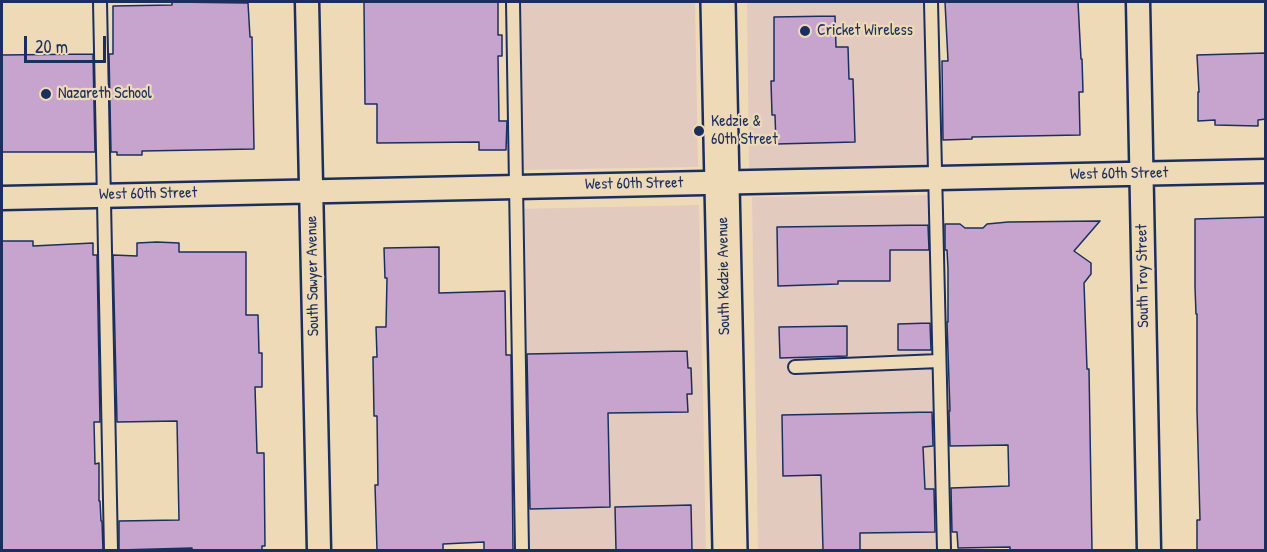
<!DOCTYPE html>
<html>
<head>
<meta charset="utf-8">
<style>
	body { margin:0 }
	#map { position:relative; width:1267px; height:552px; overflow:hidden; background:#efdab8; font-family:"Patrick Hand",sans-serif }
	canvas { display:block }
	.frame { position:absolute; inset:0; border:3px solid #1b2f5e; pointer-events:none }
	.scale { position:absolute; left:24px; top:36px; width:82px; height:27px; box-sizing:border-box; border:3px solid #1b2f5e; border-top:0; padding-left:8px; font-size:18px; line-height:21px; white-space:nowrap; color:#1b2f5e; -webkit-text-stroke:4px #efdab8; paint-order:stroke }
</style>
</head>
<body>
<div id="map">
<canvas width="1267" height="552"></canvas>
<div class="frame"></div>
<div class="scale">20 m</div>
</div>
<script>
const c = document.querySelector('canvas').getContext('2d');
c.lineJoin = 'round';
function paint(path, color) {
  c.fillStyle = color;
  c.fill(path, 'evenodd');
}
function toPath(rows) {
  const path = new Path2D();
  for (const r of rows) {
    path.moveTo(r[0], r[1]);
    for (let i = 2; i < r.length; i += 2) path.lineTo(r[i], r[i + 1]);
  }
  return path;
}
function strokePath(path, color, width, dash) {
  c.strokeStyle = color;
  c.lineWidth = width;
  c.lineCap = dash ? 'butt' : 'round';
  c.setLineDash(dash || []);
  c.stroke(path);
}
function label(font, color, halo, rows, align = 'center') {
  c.font = font + ' "Patrick Hand",sans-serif';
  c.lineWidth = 4.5;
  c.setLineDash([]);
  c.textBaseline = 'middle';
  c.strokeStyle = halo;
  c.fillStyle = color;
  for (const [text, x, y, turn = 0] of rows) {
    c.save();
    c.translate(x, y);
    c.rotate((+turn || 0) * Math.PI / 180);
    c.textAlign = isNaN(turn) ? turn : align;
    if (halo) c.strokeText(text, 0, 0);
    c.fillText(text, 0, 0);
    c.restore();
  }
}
paint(toPath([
	[513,2,695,2,698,167,516,170],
	[747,2,931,2,935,164,749,169],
	[936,195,944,550,758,550,752,197],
	[699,205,706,550,522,550,516,209]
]), '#e3cabe');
const building = toPath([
	[172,2,248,3,250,37,252,37,254,149,142,151,142,155,117,155,117,152,111,152,109,54,113,54,113,6,172,5,172,2],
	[364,2,498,2,498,35,502,35,502,56,498,56,499,121,507,121,506,150,479,150,479,142,377,143,377,104,365,104,364,2],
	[945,2,1078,2,1081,59,1082,59,1083,92,1079,92,1080,135,972,137,972,139,943,140,942,61,948,61,945,2],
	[835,16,836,47,848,47,849,79,853,79,855,142,776,144,775,115,772,115,771,81,774,81,774,17,835,16],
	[1266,53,1266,119,1258,120,1258,126,1215,125,1215,120,1198,121,1198,92,1199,92,1197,55,1266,53],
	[93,54,95,152,2,152,2,55,93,54],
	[1266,217,1266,550,1197,550,1197,520,1200,520,1197,410,1197,314,1196,314,1195,287,1195,219,1266,217],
	[1100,221,1074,251,1091,263,1091,274,1084,283,1087,369,1089,369,1092,550,1010,550,1010,547,958,548,957,532,952,532,951,488,1009,486,1008,445,950,446,949,411,950,411,947,322,948,322,948,269,947,250,945,250,945,224,960,224,965,228,983,228,987,224,1008,222,1100,221],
	[928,225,929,250,890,250,890,281,838,281,838,284,778,286,777,227,928,225],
	[2,241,33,241,33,246,93,243,93,255,97,255,100,422,94,422,95,464,99,463,99,501,100,501,101,521,102,521,103,550,2,550,2,241],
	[157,242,179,243,179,252,246,252,246,315,258,315,259,353,262,353,262,387,255,387,257,453,264,453,265,546,262,546,262,550,192,550,192,548,119,550,119,521,179,520,177,421,117,422,113,255,137,256,137,243,157,242],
	[439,247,439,293,505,291,506,355,511,355,513,550,484,550,484,542,443,544,443,550,377,550,375,485,378,485,377,416,374,416,373,357,377,357,376,327,386,327,387,278,385,278,384,248,439,247],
	[930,323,931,350,898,350,898,324,930,323],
	[847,326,847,356,780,358,779,327,847,326],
	[687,351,688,368,691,368,692,394,687,394,688,412,608,413,610,507,530,509,527,354,687,351],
	[932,412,933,446,923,447,925,489,934,489,935,532,860,533,860,550,823,550,821,475,783,476,782,415,932,412],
	[691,505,692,550,616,550,615,507,691,505]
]);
paint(building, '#c7a4cd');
strokePath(building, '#1b2f5e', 1.5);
const service = toPath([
	[100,2,111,550],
	[513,2,522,550],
	[931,2,944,550],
	[795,367,939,361]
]);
const minor = toPath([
	[307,2,319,550],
	[1138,2,1149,550],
	[2,198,1266,171]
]);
const secondary = toPath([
	[718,2,730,550]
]);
strokePath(service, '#1b2f5e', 16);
strokePath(minor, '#1b2f5e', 27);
strokePath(secondary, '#1b2f5e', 38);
strokePath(service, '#efdab8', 12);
strokePath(minor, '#efdab8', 22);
strokePath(secondary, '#efdab8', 33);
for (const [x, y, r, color] of [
	[805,31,6,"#1b2f5e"],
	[46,94,6,"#1b2f5e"],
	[699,131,6,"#1b2f5e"]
]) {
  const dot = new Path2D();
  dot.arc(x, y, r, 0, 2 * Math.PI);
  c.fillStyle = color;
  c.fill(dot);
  strokePath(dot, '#efdab8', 2);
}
label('16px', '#1b2f5e', '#efdab8', [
	["Cricket Wireless",817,31],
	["Nazareth School",58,94],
	["Kedzie &",711,122],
	["60th Street",711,140]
], 'left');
label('16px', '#1b2f5e', '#efdab8', [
	["West 60th Street",1119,174,-1],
	["West 60th Street",634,184,-1],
	["West 60th Street",148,194,-1],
	["South Sawyer Avenue",313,276,-91],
	["South Kedzie Avenue",724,276,-91],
	["South Troy Street",1143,276,-91]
]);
</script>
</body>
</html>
